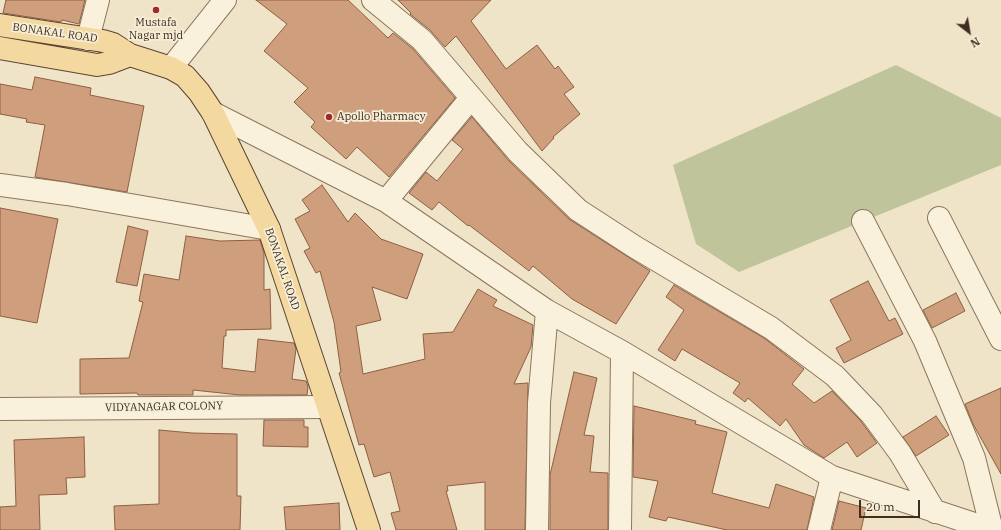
<!DOCTYPE html>
<html>
<head>
<meta charset="utf-8">
<style>
	body { margin:0 }
	#map { position:relative; width:1001px; height:530px; overflow:hidden; background:#f0e4c8; font-family:"IBM Plex Serif",serif }
	canvas { display:block }
	.north { position:absolute; left:949px; top:12px; width:40px; height:40px; -webkit-text-stroke:3px #f7eed8; paint-order:stroke; rotate:149deg; font-size:11px; font-weight:700; line-height:16px; text-align:center; color:#3d2e20 }
	.north::after { content:''; display:block; margin:auto; width:14px; height:18px; background:#3d2e20; clip-path:polygon(50% 0,100% 100%,50% 72%,0 100%) }
	.scale { position:absolute; left:859px; top:500px; width:61px; height:18px; box-sizing:border-box; border:2px solid #3d2e20; border-top:0; padding-left:5px; font-size:12px; line-height:14px; white-space:nowrap; color:#3d2e20; -webkit-text-stroke:3px #f7eed8; paint-order:stroke }
</style>
</head>
<body>
<div id="map">
<canvas width="1001" height="530"></canvas>
<div class="north">N</div>
<div class="scale">20 m</div>
</div>
<script>
const c = document.querySelector('canvas').getContext('2d');
c.lineJoin = 'round';
function paint(path, color) {
  c.fillStyle = color;
  c.fill(path, 'evenodd');
}
function toPath(rows) {
  const path = new Path2D();
  for (const r of rows) {
    path.moveTo(r[0], r[1]);
    for (let i = 2; i < r.length; i += 2) path.lineTo(r[i], r[i + 1]);
  }
  return path;
}
function strokePath(path, color, width, dash) {
  c.strokeStyle = color;
  c.lineWidth = width;
  c.lineCap = dash ? 'butt' : 'round';
  c.setLineDash(dash || []);
  c.stroke(path);
}
function label(font, color, halo, rows, align = 'center') {
  c.font = font + ' "IBM Plex Serif",serif';
  c.lineWidth = 3.5;
  c.setLineDash([]);
  c.textBaseline = 'middle';
  c.strokeStyle = halo;
  c.fillStyle = color;
  for (const [text, x, y, turn = 0] of rows) {
    c.save();
    c.translate(x, y);
    c.rotate((+turn || 0) * Math.PI / 180);
    c.textAlign = isNaN(turn) ? turn : align;
    if (halo) c.strokeText(text, 0, 0);
    c.fillText(text, 0, 0);
    c.restore();
  }
}
paint(toPath([
	[896,65,1001,118,1001,165,739,272,696,244,673,165]
]), '#bfc49a');
const building = toPath([
	[6,0,85,0,79,24,62,20,61,22,3,13,6,0],
	[256,0,348,0,388,38,393,33,413,49,455,98,389,177,357,147,346,159,311,127,315,122,294,102,308,88,264,51,287,24,256,0],
	[398,0,491,0,471,21,506,69,537,45,555,69,558,66,574,87,564,94,580,114,553,137,554,138,542,151,456,36,445,47,430,30,410,14,411,13,398,0],
	[35,77,91,88,90,95,144,106,127,192,35,177,45,125,26,122,27,119,0,114,0,84,32,90,35,77],
	[472,117,509,161,569,219,650,271,616,324,572,299,533,266,529,271,469,225,468,226,439,202,432,210,409,193,426,172,437,181,463,149,452,140,472,117],
	[322,185,348,222,355,213,381,239,423,254,407,299,372,287,381,320,356,326,363,374,425,359,423,334,453,332,478,289,497,300,493,306,533,325,531,347,514,384,528,383,525,530,485,530,485,482,447,486,448,491,446,491,457,530,396,530,391,513,400,511,390,472,374,477,364,444,359,445,339,373,341,372,334,322,320,271,316,273,304,251,310,248,295,219,310,211,302,200,322,185],
	[0,208,58,219,37,323,0,316,0,208],
	[128,226,148,231,137,286,116,282,128,226],
	[186,236,220,241,260,240,264,253,264,290,270,289,271,329,226,330,226,336,224,336,222,368,255,372,258,339,294,343,296,349,292,379,306,381,308,387,307,395,240,395,193,390,193,395,138,395,137,393,80,394,80,359,129,358,143,302,139,301,144,274,179,280,186,236],
	[868,281,889,321,895,318,903,334,844,363,836,348,851,340,830,300,868,281],
	[674,285,764,338,804,369,792,384,814,403,832,391,860,420,877,443,857,457,847,442,824,458,804,445,786,419,780,426,748,398,745,402,733,393,740,383,682,349,675,361,658,350,684,310,666,297,674,285],
	[956,293,965,311,932,328,923,310,956,293],
	[574,372,597,378,584,435,594,436,590,472,608,473,608,530,550,530,550,475,574,372],
	[1001,388,1001,474,973,424,965,404,1001,388],
	[634,406,696,421,695,424,727,432,712,493,769,508,776,484,814,497,807,530,727,530,668,517,666,521,649,517,658,481,633,477,634,406],
	[936,416,949,435,916,456,903,437,936,416],
	[264,420,304,420,304,427,308,427,308,447,263,446,264,420],
	[159,430,192,433,237,434,237,496,241,496,240,530,115,530,114,506,159,504,159,430],
	[84,437,85,477,66,478,67,494,39,495,40,530,0,530,0,507,16,506,14,440,84,437],
	[839,501,866,508,861,530,832,530,839,501],
	[339,503,340,530,286,530,284,507,339,503]
]);
paint(building, '#cf9f7d');
strokePath(building, '#8d5f41', 1);
const minor = toPath([
	[373,0,422,40,518,152,578,210,635,247,771,328,835,376,872,415,900,453,935,512],
	[88,39,98,0],
	[171,68,225,0],
	[213,113,386,201,547,311,622,352,832,477,992,530],
	[0,185,67,194,269,229],
	[386,201,471,98],
	[939,218,1001,339],
	[863,221,925,341,974,458,992,530],
	[0,409,327,407],
	[537,530,539,403,547,311],
	[620,530,622,352],
	[819,530,832,477]
]);
const major = toPath([
	[0,25,103,41,113,44,130,55,171,68,185,76,199,92,213,113,269,229,369,530],
	[0,48,97,65,109,63,130,55]
]);
strokePath(minor, '#8d765c', 24);
strokePath(major, '#5b4430', 24);
strokePath(minor, '#faf1dc', 22);
strokePath(major, '#f3d9a0', 22);
for (const [x, y, r, color] of [
	[156,10,4,"#9e2a2b"],
	[329,117,4,"#9e2a2b"]
]) {
  const dot = new Path2D();
  dot.arc(x, y, r, 0, 2 * Math.PI);
  c.fillStyle = color;
  c.fill(dot);
  strokePath(dot, '#f7eed8', 1.5);
}
label('11px', '#3d2e20', '#f7eed8', [
	["Mustafa",156,23],
	["Nagar mjd",156,36],
	["Apollo Pharmacy",337,117,"left"]
]);
label('11px', '#3d2e20', '#f7eed8', [
	["BONAKAL ROAD",55,33,8],
	["BONAKAL ROAD",282,269,71],
	["VIDYANAGAR COLONY",164,407,-1]
]);
</script>
</body>
</html>
